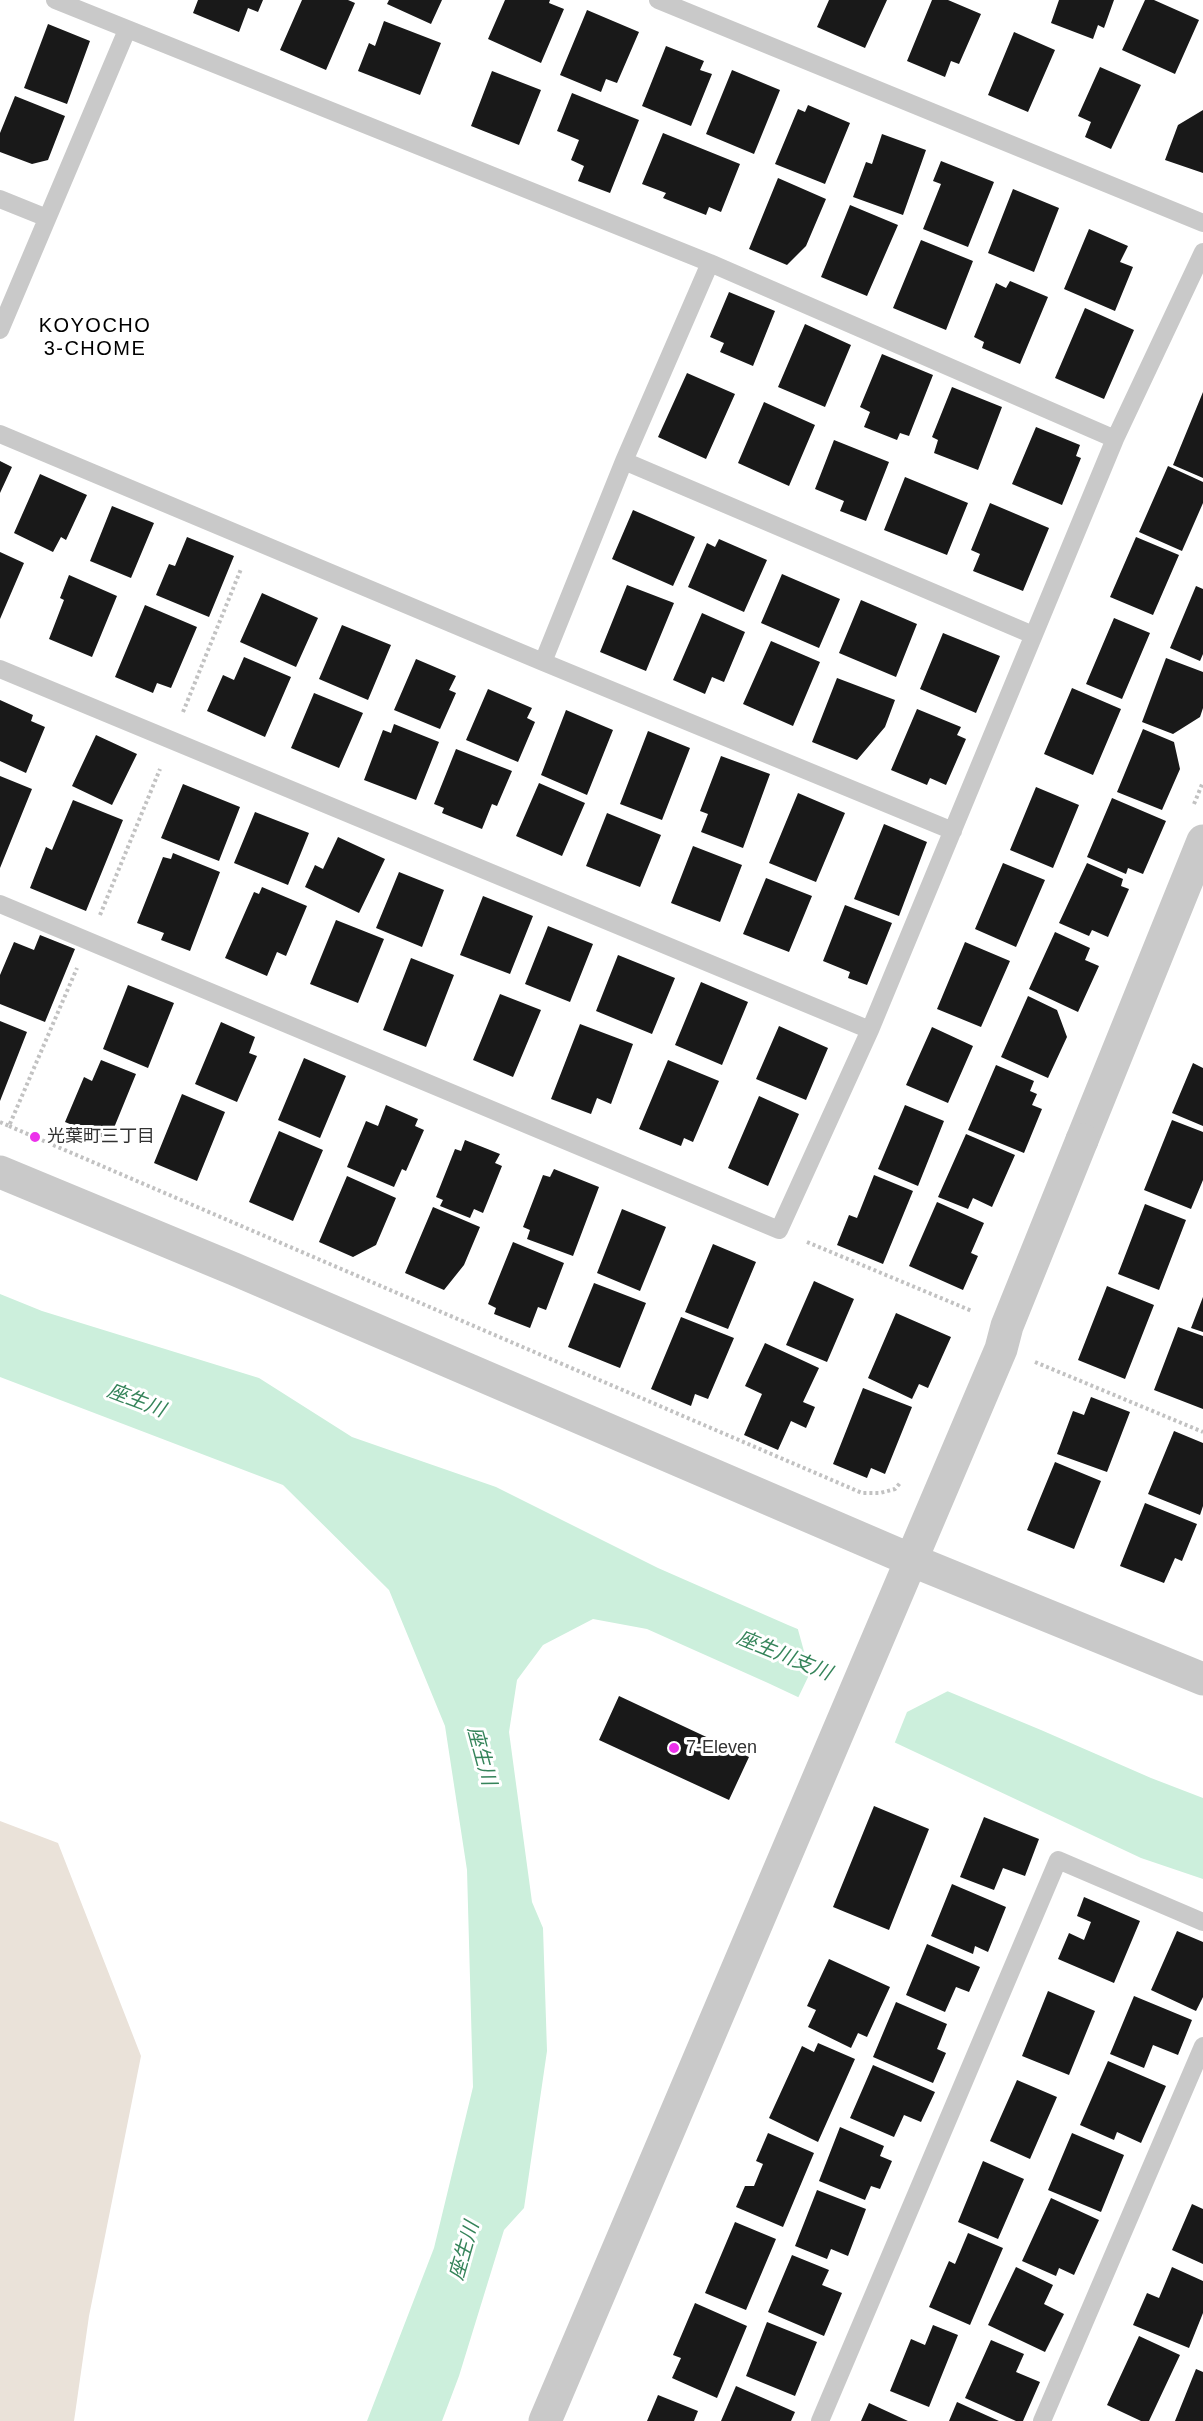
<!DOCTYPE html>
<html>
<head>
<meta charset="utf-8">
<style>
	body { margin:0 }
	canvas { display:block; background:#fff }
</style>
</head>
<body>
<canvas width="1203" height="2421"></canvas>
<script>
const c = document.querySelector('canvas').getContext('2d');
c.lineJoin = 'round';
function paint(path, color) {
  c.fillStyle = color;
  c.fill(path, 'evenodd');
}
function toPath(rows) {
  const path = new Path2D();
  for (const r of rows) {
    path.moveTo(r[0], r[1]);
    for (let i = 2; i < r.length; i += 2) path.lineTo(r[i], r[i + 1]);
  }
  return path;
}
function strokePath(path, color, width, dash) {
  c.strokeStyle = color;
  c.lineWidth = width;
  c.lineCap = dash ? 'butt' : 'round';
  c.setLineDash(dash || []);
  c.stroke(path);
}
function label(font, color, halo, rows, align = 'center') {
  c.font = font + ' Helvetica,"Noto Sans JP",sans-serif';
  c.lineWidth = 6;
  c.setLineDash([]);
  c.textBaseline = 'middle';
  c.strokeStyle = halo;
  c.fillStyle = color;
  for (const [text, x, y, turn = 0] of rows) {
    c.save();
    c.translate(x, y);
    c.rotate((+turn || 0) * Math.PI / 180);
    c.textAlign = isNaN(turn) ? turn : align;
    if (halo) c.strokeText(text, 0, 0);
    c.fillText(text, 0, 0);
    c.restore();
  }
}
paint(toPath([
	[0,1821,58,1843,141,2056,89,2316,74,2421,0,2421]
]), '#eae2d9');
paint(toPath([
	[0,1294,42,1311,259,1378,352,1437,496,1487,658,1568,788,1625,1041,1730,1151,1778,1203,1798,1203,1879,1141,1858,768,1683,647,1629,593,1619,543,1645,517,1680,509,1732,532,1902,543,1928,547,2051,524,2208,504,2230,459,2376,442,2421,367,2421,434,2248,473,2087,467,1870,445,1726,389,1590,283,1485,0,1377]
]), '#ccefdc');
paint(toPath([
	[797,1626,950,1690,907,1712,893,1747,797,1700,810,1673]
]), '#fff');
paint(toPath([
	[198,0,263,0,258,12,248,8,239,32,193,13],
	[302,0,348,0,355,3,326,70,280,50],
	[389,0,442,0,431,24,387,4],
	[505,0,550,0,549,3,564,9,541,63,488,39],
	[829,0,887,0,865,48,817,27],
	[932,0,948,0,981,14,959,64,951,61,945,77,907,61],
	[1059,0,1114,0,1104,28,1098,25,1093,39,1051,23],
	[1145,0,1154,0,1199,20,1175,74,1122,50],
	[587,10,639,32,617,83,606,79,601,92,560,75],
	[384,21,441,43,420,95,358,71,369,43,375,46],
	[48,24,90,41,67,104,24,88],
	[1014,32,1055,50,1028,112,988,95],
	[666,46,704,61,700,70,712,74,691,126,642,106],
	[1100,67,1141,85,1111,149,1085,137,1091,122,1078,116],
	[732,70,780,90,754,154,706,134],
	[492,71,541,90,519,145,471,126],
	[572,93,639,120,610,193,578,181,584,166,571,160,579,140,557,131],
	[15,96,65,116,48,160,32,164,0,152,0,133],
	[808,105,850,123,825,184,775,164,798,109,805,112],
	[1203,110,1203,173,1165,160,1178,125],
	[663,133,740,164,721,212,709,207,706,215,663,198,666,193,642,184],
	[882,134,926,150,903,215,853,197,866,162,872,164],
	[941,161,994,182,968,247,923,229,941,184,933,181],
	[778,178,826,199,806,246,787,265,749,249],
	[1013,189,1059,208,1034,272,988,253],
	[850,205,898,225,867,296,821,277],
	[1089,229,1128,246,1120,262,1133,267,1115,311,1064,289],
	[921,240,973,261,946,330,893,308],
	[1010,281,1048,297,1020,364,982,348,984,342,974,337,996,283,1006,288],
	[729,292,775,311,753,366,720,352,724,343,710,337],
	[1085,308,1134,330,1104,399,1055,378],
	[805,324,851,345,825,407,778,387],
	[882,354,933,375,909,436,900,433,897,440,864,427,870,412,860,407],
	[687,373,735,394,706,459,658,437],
	[952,387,1002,407,978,470,934,453,938,440,932,437],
	[1203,392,1203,478,1173,465],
	[764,402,815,425,789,486,738,463],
	[1036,427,1080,445,1076,456,1081,458,1062,505,1012,484],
	[834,440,889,462,866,521,840,511,844,501,815,489],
	[0,461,12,467,0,493],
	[1168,466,1203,482,1203,503,1182,551,1139,532],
	[40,474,87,495,66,540,61,537,53,552,14,533],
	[905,477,968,503,947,555,884,530],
	[990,503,1049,528,1023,591,973,571,980,554,971,550],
	[112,506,154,523,131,578,90,561],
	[633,510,695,537,673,586,612,559],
	[187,537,234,556,209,617,156,595,169,564,175,566],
	[1136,537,1179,555,1153,615,1110,597],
	[719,539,767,560,744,612,688,587,707,543,715,547],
	[0,552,24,563,0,619],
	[782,574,840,599,819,648,761,623],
	[69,575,117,596,92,657,49,639,64,600,60,598],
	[627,585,674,603,646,671,600,652],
	[1196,586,1203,589,1203,654,1200,661,1170,648],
	[262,593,318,618,296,667,240,642],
	[861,600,917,624,896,677,839,653],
	[145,605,197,627,171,688,157,683,153,693,115,677],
	[702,613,745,632,724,682,712,677,705,694,673,680],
	[1114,618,1150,633,1122,699,1086,684],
	[342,625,391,645,368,700,319,679],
	[943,633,1000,656,976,713,920,689],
	[771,641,820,662,793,726,743,704],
	[244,657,291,677,265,737,207,711,223,675,234,680],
	[1166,658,1203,672,1203,708,1200,717,1173,734,1142,722],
	[416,659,456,676,449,690,456,693,440,729,394,710],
	[837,678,895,700,885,727,857,760,812,742],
	[1072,688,1121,709,1093,775,1044,754],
	[488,689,532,708,527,718,535,722,518,762,466,740],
	[314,693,363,713,339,768,291,748],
	[0,700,33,715,31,721,45,727,26,773,0,761],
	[917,709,961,727,957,735,966,739,946,785,930,778,927,785,891,770],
	[566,710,613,730,587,795,541,775],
	[394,724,439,742,416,800,364,780,383,730,391,733],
	[1143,729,1174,742,1180,769,1162,810,1117,792],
	[648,731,690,748,662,820,620,804],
	[96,735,137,754,112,805,72,786],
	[456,749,512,771,497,806,492,804,482,829,442,813,444,808,434,804],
	[721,756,770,774,743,848,701,832,708,814,700,811],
	[0,776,32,789,0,868],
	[539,783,585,803,562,856,516,836],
	[183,784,240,807,219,861,161,838],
	[1036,787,1079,805,1053,868,1010,850],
	[798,793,845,813,816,882,769,863],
	[1112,798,1166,821,1143,874,1128,868,1126,874,1087,857],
	[73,800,123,820,86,911,30,888,46,847,52,850],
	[255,812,309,833,288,885,234,863],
	[607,813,661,835,640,887,586,866],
	[884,824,927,842,899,916,854,899],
	[338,837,385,859,359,913,305,887,315,865,323,869],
	[693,846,742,865,720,922,671,903],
	[173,853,220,872,190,951,161,940,164,933,137,923,163,857,171,859],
	[1003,863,1045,880,1016,947,975,929],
	[1087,863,1123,879,1121,886,1129,889,1108,937,1092,930,1089,936,1059,923],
	[399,872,444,890,422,947,376,928],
	[766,878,812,896,789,952,743,934],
	[262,887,307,906,286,956,277,952,267,976,225,958,254,892,259,894],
	[483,896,533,916,510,974,460,955],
	[845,905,892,923,867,985,848,978,850,972,823,961],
	[336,920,384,939,358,1003,310,984],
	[548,926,593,944,570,1002,525,984],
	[1055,932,1090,948,1085,960,1099,966,1078,1012,1029,989],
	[40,935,75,949,45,1022,0,1004,0,975,14,942,34,950],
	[965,942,1010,961,981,1027,937,1009],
	[618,955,675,978,652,1034,596,1011],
	[411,958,454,975,426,1047,383,1030],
	[701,982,748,1002,722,1065,675,1045],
	[128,985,174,1003,148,1068,103,1049],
	[500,994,541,1010,513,1077,473,1060],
	[1028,996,1057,1010,1067,1037,1048,1078,1001,1057],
	[0,1021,27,1032,0,1101],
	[221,1022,255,1037,249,1053,257,1056,237,1102,195,1084],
	[580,1024,633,1044,611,1104,597,1098,591,1114,551,1099],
	[779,1026,828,1048,806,1100,756,1079],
	[932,1027,973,1046,948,1103,906,1085],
	[304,1058,346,1076,320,1138,278,1120],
	[101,1060,136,1074,109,1140,65,1122,84,1077,92,1081],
	[668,1060,719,1081,693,1142,684,1138,681,1146,639,1129],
	[1193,1063,1203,1068,1203,1126,1172,1113],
	[996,1065,1034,1081,1030,1091,1037,1094,1032,1105,1042,1109,1024,1153,968,1130],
	[182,1094,225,1112,197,1181,154,1163],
	[759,1096,799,1114,768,1186,728,1168],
	[386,1105,418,1119,415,1126,424,1130,406,1171,402,1169,394,1187,347,1167,366,1121,378,1126],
	[905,1105,944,1121,918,1186,878,1169],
	[1172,1120,1203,1132,1203,1180,1191,1209,1144,1190],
	[279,1131,323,1150,293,1221,249,1202],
	[966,1134,1015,1155,992,1207,973,1198,968,1209,938,1197],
	[465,1140,500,1154,495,1163,502,1166,483,1213,474,1209,470,1218,440,1206,443,1200,436,1197,455,1149,461,1151],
	[554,1169,599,1187,573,1256,527,1239,530,1230,523,1227,543,1175,550,1177],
	[874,1175,913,1191,883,1264,837,1245,849,1215,857,1218],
	[347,1176,396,1198,376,1245,353,1257,319,1242],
	[937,1202,984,1223,971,1253,978,1256,963,1290,909,1266],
	[1145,1204,1186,1220,1159,1290,1118,1274],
	[433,1207,480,1227,464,1265,444,1290,405,1273],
	[622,1209,666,1227,640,1291,597,1273],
	[513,1242,564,1263,546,1310,538,1307,530,1328,494,1314,496,1308,488,1304],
	[713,1244,756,1262,728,1329,685,1312],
	[814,1281,854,1299,827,1362,786,1345],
	[594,1283,646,1303,620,1368,568,1347],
	[1107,1286,1154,1305,1125,1379,1078,1360],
	[1203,1297,1203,1332,1191,1328],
	[896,1313,951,1337,928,1388,919,1384,912,1399,868,1378],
	[681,1317,734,1338,708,1399,695,1394,691,1406,651,1389],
	[1178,1327,1203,1336,1203,1409,1154,1390],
	[765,1343,819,1368,803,1402,815,1407,806,1428,791,1421,778,1450,744,1435,762,1394,745,1386],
	[863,1388,912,1407,885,1474,871,1468,867,1478,833,1464],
	[1091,1397,1130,1412,1107,1472,1057,1454,1073,1411,1084,1415],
	[1174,1431,1203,1443,1203,1506,1200,1515,1148,1494],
	[1055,1462,1101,1481,1074,1549,1027,1530],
	[1145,1503,1197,1524,1182,1561,1175,1558,1164,1583,1120,1566],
	[619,1696,749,1757,729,1800,599,1740],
	[874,1806,929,1829,889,1930,833,1907],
	[984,1817,1039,1839,1025,1876,1003,1868,994,1890,960,1877],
	[952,1884,1006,1907,988,1952,975,1946,973,1954,931,1936],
	[1084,1897,1140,1921,1114,1983,1058,1959,1069,1933,1084,1940,1091,1922,1077,1916],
	[1177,1931,1203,1942,1203,1997,1196,2011,1151,1990],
	[927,1944,980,1967,969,1992,956,1987,945,2012,906,1995],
	[829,1959,890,1987,867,2037,858,2033,851,2048,808,2027,816,2010,807,2006],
	[1048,1991,1095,2011,1069,2075,1022,2056],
	[1134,1996,1192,2020,1178,2055,1153,2045,1144,2068,1110,2054],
	[896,2002,947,2024,937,2049,946,2053,933,2083,873,2057],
	[818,2043,855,2059,818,2142,769,2118,802,2046,814,2052],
	[1108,2061,1166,2086,1141,2143,1117,2132,1114,2140,1080,2125],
	[873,2065,935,2092,921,2122,904,2115,894,2137,850,2118],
	[1017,2080,1057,2097,1030,2159,990,2141],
	[840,2127,884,2146,880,2156,892,2161,880,2189,871,2186,865,2200,819,2181],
	[768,2133,814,2153,783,2227,736,2207,745,2186,754,2186,763,2164,756,2161],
	[1072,2133,1124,2155,1101,2212,1048,2190],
	[983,2161,1024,2179,998,2239,958,2222],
	[817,2190,866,2209,848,2256,831,2249,827,2259,795,2246],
	[1051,2198,1099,2220,1074,2275,1059,2268,1056,2276,1022,2261],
	[1192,2204,1203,2209,1203,2264,1172,2250],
	[735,2222,776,2239,746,2310,705,2293],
	[968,2233,1003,2248,970,2325,929,2307,949,2261,955,2264],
	[792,2255,829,2270,822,2285,842,2293,824,2336,768,2312],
	[1016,2267,1053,2285,1044,2304,1064,2314,1045,2352,988,2325],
	[1172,2267,1203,2281,1203,2313,1189,2348,1133,2325,1147,2293,1159,2298],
	[695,2303,747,2326,717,2398,672,2378,681,2358,673,2355],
	[767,2322,817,2342,795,2396,746,2376],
	[933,2325,958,2335,929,2407,890,2391,911,2339,925,2345],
	[1139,2336,1180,2355,1149,2421,1141,2421,1107,2405],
	[991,2340,1024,2354,1016,2372,1040,2382,1023,2421,1016,2421,965,2398],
	[1196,2369,1203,2372,1203,2421,1175,2421],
	[736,2386,795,2412,791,2421,721,2421],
	[658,2395,698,2411,694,2421,647,2421],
	[957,2402,999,2421,949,2421],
	[869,2403,908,2421,861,2421]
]), '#191919');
strokePath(toPath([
	[183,712,241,569],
	[1194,804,1203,782],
	[100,915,160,769],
	[0,1122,9,1126,77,968],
	[9,1126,862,1493,880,1493,895,1489,901,1482],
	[807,1242,972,1311],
	[1035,1362,1203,1432]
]), '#c2c2c2', 4, [3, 3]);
strokePath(toPath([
	[55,0,710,263,1115,439],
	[658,0,1203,223],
	[0,199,47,218],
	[0,330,127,30],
	[0,434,543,662,953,831],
	[624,461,1033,635],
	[543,662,624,461,710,263],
	[0,669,870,1030],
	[0,904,779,1230,870,1030,1115,439,1203,252],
	[820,2421,1058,1860,1203,1922],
	[1042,2421,1203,2046]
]), '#c9c9c9', 18);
strokePath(toPath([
	[1082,1140,1203,841]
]), '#c9c9c9', 33);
strokePath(toPath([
	[0,1172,234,1269,911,1560,1203,1679],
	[545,2421,1001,1349,1007,1326,1082,1140]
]), '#c9c9c9', 33);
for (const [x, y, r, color] of [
	[35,1137,6,"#ec31eb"],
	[674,1748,6,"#ec31eb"]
]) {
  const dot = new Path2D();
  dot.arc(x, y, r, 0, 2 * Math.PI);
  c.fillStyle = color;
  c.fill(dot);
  strokePath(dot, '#fff', 2);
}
label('18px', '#323232', '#fff', [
	["光葉町三丁目",47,1137],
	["7-Eleven",686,1748]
], 'left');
c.letterSpacing = '1.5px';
label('20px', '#000', '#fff', [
	["KOYOCHO",95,326],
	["3-CHOME",95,349]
]);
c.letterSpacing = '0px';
label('italic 20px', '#35845a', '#fff', [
	["座生川",136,1401,21],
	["座生川支川",784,1656,22],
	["座生川",481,1756,75],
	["座生川",465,2251,-74]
]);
</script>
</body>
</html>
